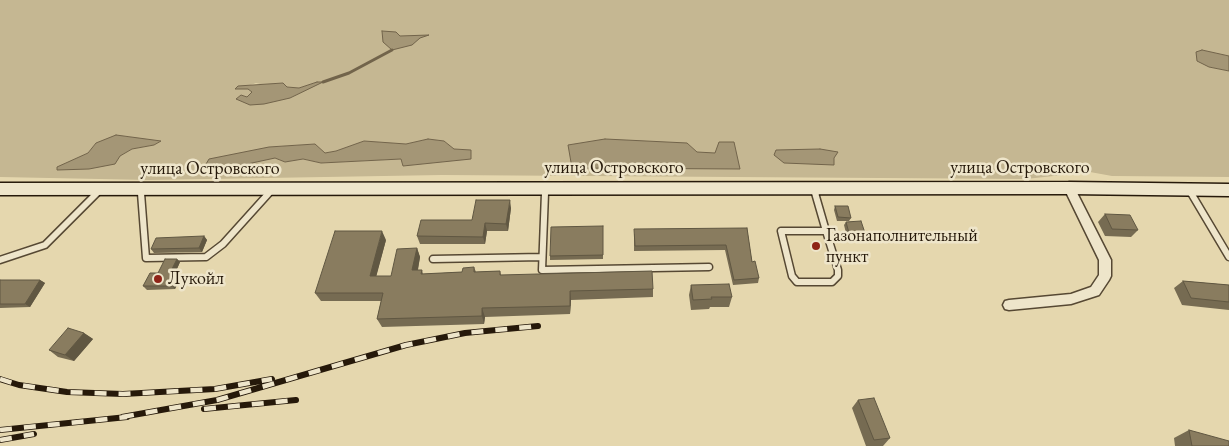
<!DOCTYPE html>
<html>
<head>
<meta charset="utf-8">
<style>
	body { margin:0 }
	canvas { display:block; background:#e5d7ae }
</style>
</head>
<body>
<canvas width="1229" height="446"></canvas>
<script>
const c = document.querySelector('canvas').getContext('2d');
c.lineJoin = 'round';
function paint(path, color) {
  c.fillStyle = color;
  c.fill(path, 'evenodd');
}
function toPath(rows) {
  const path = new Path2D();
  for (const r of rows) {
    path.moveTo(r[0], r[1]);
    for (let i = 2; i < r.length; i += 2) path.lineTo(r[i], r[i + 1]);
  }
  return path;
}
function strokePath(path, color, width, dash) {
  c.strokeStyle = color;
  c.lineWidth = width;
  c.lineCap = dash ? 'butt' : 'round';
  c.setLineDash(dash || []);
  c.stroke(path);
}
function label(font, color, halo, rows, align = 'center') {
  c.font = font + ' "EB Garamond",serif';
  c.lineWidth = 5;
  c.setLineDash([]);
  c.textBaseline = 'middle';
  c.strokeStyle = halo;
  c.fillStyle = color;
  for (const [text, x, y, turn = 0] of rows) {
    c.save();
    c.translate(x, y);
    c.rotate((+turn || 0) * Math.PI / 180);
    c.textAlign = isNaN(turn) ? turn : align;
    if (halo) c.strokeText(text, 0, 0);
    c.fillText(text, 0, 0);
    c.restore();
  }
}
paint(toPath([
	[0,0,1229,0,1229,56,1202,50,1209,67,1229,71,1229,177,1112,176,1090,172,1026,179,442,175,149,180,0,177],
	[317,82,321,82,290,98,236,99,241,95,247,97,251,96,253,92,248,89,240,89,256,83,264,85,283,83,287,87,299,88],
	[128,136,139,140,161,141,154,145,132,149,120,156,58,167,88,153,96,143],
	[428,139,444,141,454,149,470,150,471,158,403,166,402,159,321,163,302,159,285,162,275,158,269,147,315,144,325,153,336,151,364,141,406,144],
	[687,143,697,152,715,153,568,145]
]), '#c5b792');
const water = toPath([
	[382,31,396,32,400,36,429,35,420,38,412,45,392,50,383,42,382,31],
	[1202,50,1229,56,1229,71,1209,67,1197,61,1196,52,1202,50],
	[317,82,323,82,290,98,264,104,250,105,236,99,241,95,247,97,252,92,248,89,235,89,238,86,283,83,287,87,299,88,317,82],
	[116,135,161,141,154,145,132,149,120,156,115,164,89,169,57,170,57,167,88,153,96,143,116,135],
	[428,139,444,141,454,149,471,150,471,159,403,166,401,159,321,163,303,159,285,162,275,158,238,166,210,166,206,164,209,159,269,147,315,144,325,153,336,151,364,141,406,144,428,139],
	[605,139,687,143,697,152,715,153,719,142,734,142,740,169,572,168,568,145,605,139],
	[820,149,838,152,834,158,834,165,784,163,774,155,776,150,820,149]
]);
paint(water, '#a49676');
strokePath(water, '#72644b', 1);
strokePath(toPath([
	[323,82,349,73,392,50]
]), '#72644b', 3);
const laneFar1 = toPath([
	[814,188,816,194],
	[141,189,141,194],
	[1189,190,1191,194],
	[96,194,100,190],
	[267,194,271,190],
	[545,194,545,189]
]);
const lane = toPath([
	[141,193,146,258,206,257,223,244,269,193],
	[545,193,542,270,709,267],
	[815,193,826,231],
	[1191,193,1229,257],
	[781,231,826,231,838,270,838,276,832,282,797,282,792,276,781,231],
	[433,259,542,257],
	[0,260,45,245,97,193]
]);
const street = toPath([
	[1069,184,1073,185,1111,260,1111,276,1109,280,1099,295,1071,304,1009,310,1005,309,1003,305,1005,301,1009,300,1071,294,1091,287,1099,275,1099,260,1064,188,1069,184]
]);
const secondary = toPath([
	[1069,182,1229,184,1229,196,1069,194,0,195,0,183,1069,182]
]);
strokePath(laneFar1, '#564833', 7);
strokePath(lane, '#564833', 9);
strokePath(street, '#564833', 3);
strokePath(secondary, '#26190a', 3);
strokePath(laneFar1, '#eee5ca', 5);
strokePath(lane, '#eee5ca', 6);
paint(street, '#eee5ca');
paint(secondary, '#eee5ca');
const rail = toPath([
	[0,379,19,385,67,392,123,394,215,389,272,379],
	[204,409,296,400],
	[122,417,217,400,406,345,465,333,538,326],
	[0,430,127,417],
	[0,440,34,434]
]);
strokePath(rail, '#26190a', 6);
strokePath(rail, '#eee5ca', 4.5, [12]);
paint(toPath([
	[835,206,851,218,849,221,837,221,834,210],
	[511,208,508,231,487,231,485,244,420,244,417,236,472,220],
	[1105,214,1138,230,1131,237,1105,236,1098,222],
	[846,222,865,233,863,237,847,237,844,225],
	[603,226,603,259,550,260,550,256],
	[747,228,752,262,759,278,758,283,733,285,725,250,634,251,634,234],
	[204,236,207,240,202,252,154,253,151,249],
	[386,240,376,276,391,276,417,248,420,257,418,270,422,270,423,274,462,272,474,267,476,272,500,271,501,275,653,289,653,297,571,300,570,314,485,317,484,324,382,327,377,319,381,301,321,301,315,293],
	[177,259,180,262,175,273,181,276,175,289,147,290,143,286],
	[0,280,40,280,45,283,30,307,0,308],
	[1183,281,1229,285,1229,310,1182,305,1174,288],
	[691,285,732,297,729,307,710,307,709,309,691,310,689,295],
	[84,333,93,339,74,361,58,357,49,350],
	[858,400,890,438,883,446,866,446,852,408],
	[1189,430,1229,446,1175,446,1174,438]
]), '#766b52');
paint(toPath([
	[510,200,511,208,508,231,506,224],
	[485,223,487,231,485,244,483,237],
	[382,231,386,240,374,285,370,276],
	[204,236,207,240,202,252,199,248],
	[417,248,420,257,416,279,412,270],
	[177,259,180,262,174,276,170,273],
	[178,273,181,276,175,289,172,286],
	[40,280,45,283,30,307,25,304],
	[570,291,571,300,570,314],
	[482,308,485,317,484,324,482,316],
	[84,333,93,339,74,361,65,355]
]), '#605742');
const building = toPath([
	[476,200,510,200,506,224,485,223,483,237,417,236,421,220,472,220,476,200],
	[835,206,848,206,851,218,838,217,835,206],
	[1105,214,1130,215,1138,230,1112,229,1105,214],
	[861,221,865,233,849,233,846,222,861,221],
	[603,226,603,255,550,256,551,227,603,226],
	[747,228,752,262,755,261,759,278,734,280,726,245,635,246,634,229,747,228],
	[335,231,382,231,370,276,391,276,397,249,417,248,412,270,422,270,421,274,462,272,463,268,474,267,474,272,500,271,500,275,652,271,653,289,570,291,570,306,482,308,482,316,377,319,383,293,315,293,335,231],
	[204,236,199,248,151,249,156,238,204,236],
	[165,259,177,259,170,273,178,273,172,286,143,286,150,273,158,273,165,259],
	[0,280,40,280,25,304,0,304,0,280],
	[1183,281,1229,285,1229,302,1191,298,1183,281],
	[729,284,732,297,711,297,712,299,693,300,691,285,729,284],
	[68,328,84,333,65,355,49,350,68,328],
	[874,398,890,438,874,440,858,400,874,398],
	[1189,430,1229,441,1229,446,1192,446,1189,430]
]);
paint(building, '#897c5f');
strokePath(building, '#605742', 1);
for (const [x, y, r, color] of [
	[816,246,5,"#8f2418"],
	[158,279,5,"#8f2418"]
]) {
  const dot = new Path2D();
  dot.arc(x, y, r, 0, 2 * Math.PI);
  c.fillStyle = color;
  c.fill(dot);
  strokePath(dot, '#eee5ca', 2);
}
label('18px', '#26190a', '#eee5ca', [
	["улица Островского",614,168],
	["улица Островского",1020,168],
	["улица Островского",210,169]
]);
label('18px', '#26190a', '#eee5ca', [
	["Газонаполнительный",826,236],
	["пункт",826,257],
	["Лукойл",168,279]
], 'left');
</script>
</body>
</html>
